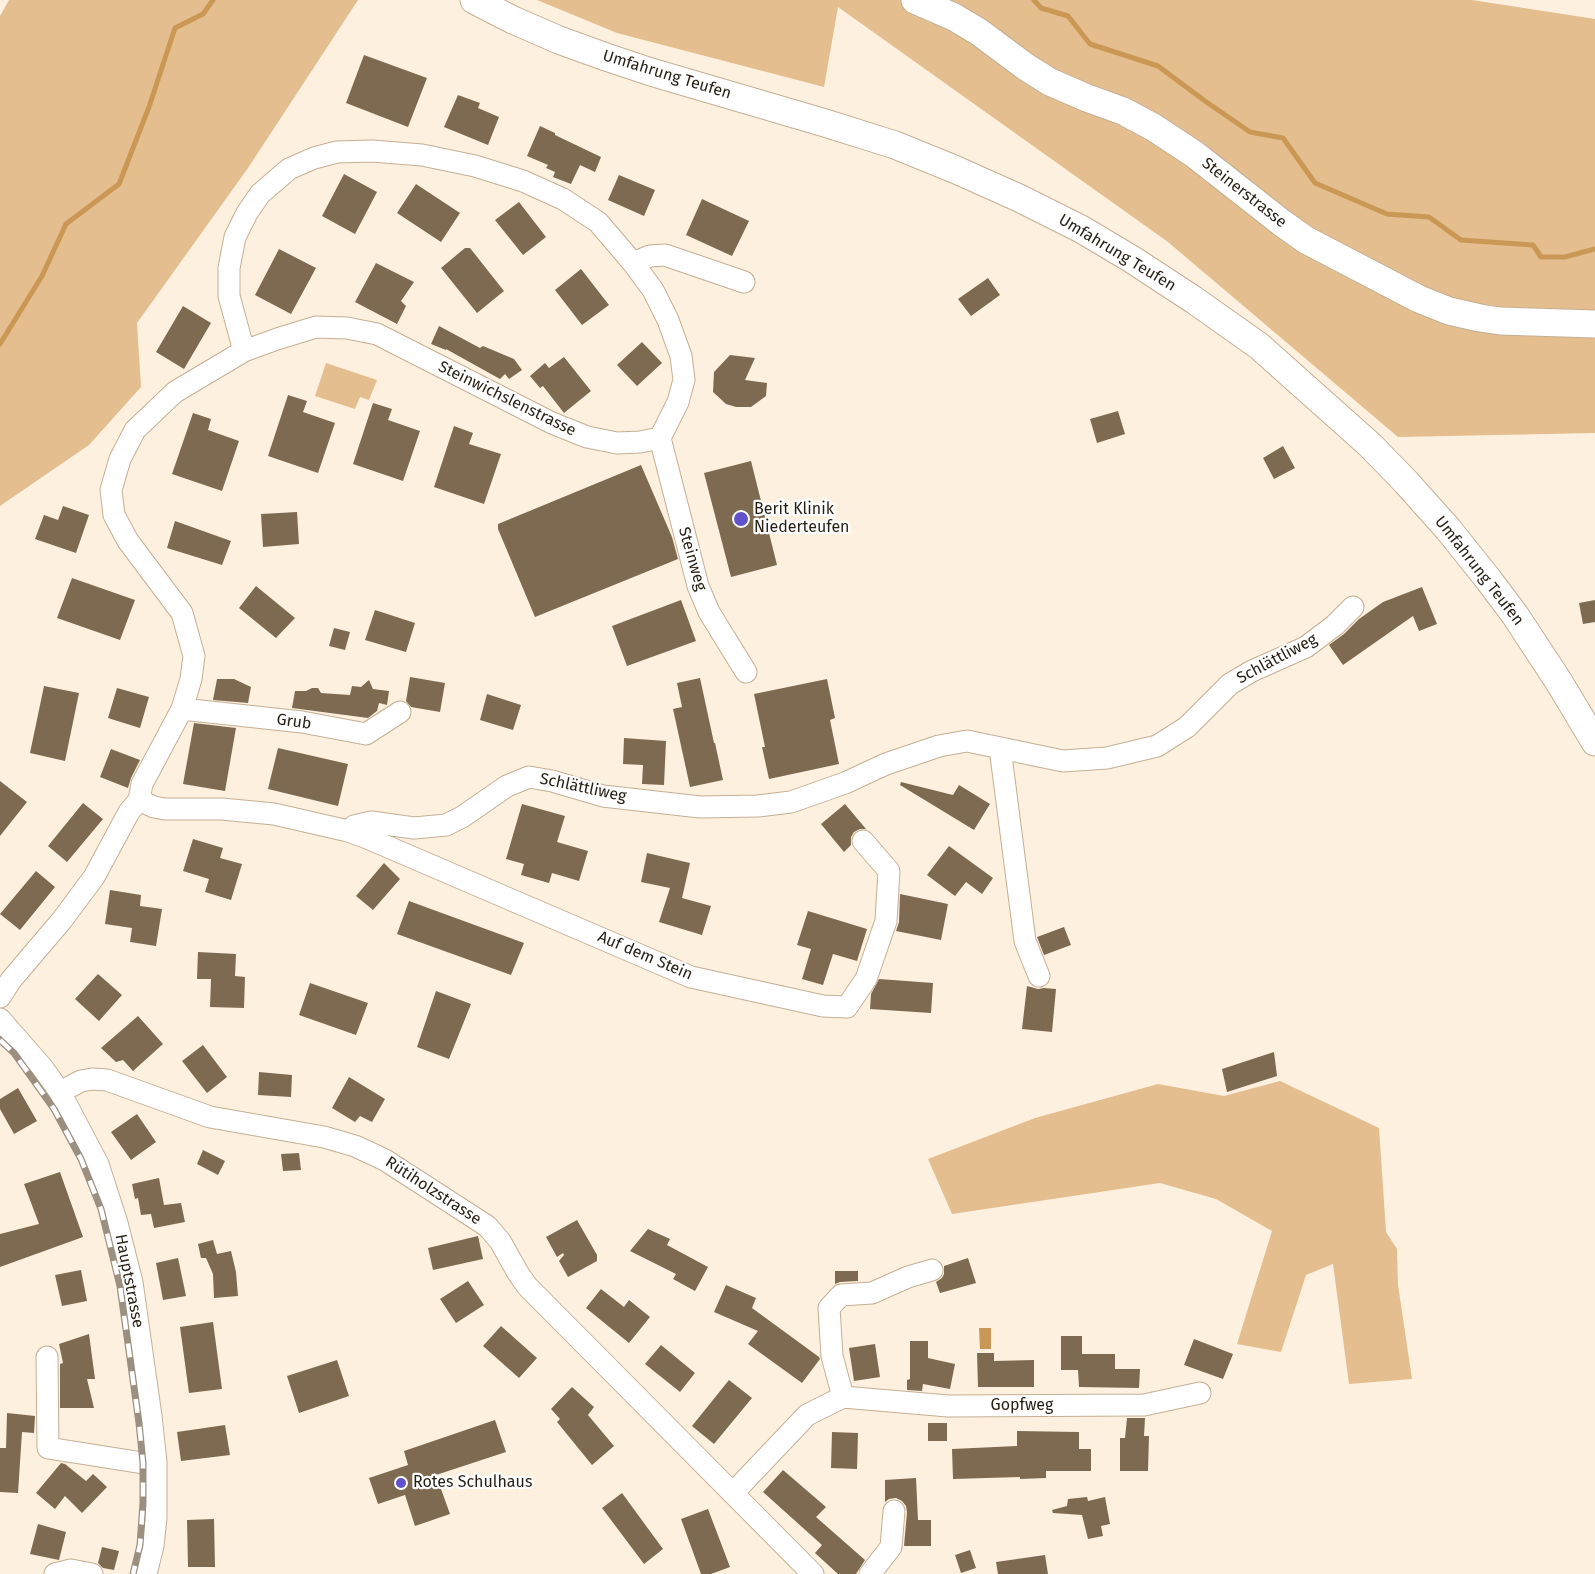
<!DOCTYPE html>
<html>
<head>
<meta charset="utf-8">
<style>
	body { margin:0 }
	canvas { display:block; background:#fef0df }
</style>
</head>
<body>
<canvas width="1595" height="1574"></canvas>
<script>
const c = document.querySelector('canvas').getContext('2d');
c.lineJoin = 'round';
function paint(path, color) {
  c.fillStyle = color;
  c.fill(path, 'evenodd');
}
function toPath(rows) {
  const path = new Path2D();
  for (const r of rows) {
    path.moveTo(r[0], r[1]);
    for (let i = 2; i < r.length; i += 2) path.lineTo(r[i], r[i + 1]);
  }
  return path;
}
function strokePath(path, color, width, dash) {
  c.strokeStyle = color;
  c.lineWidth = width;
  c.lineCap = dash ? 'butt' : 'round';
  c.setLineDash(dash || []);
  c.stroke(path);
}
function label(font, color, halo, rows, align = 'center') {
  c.font = font + ' "Fira Sans",sans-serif';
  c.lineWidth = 4.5;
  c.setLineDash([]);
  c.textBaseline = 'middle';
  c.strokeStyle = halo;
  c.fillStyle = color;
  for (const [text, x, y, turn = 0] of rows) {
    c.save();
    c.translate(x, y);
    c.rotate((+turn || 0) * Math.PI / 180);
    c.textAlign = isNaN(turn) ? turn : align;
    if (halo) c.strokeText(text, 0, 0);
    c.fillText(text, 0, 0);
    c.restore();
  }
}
paint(toPath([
	[9,0,358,0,248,168,137,323,141,387,89,445,0,506,0,16],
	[537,0,1472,0,1595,19,1595,433,1398,437,1168,242,838,7,824,87,617,33],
	[326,363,377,380,369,400,360,397,355,409,315,396],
	[1280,1081,1379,1128,1386,1232,1397,1249,1398,1285,1412,1379,1349,1384,1333,1264,1306,1275,1281,1352,1237,1344,1272,1231,1216,1199,1160,1183,952,1214,928,1159,1035,1118,1158,1084,1224,1096]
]), '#e4be8e');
paint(toPath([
	[979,1328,991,1328,991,1349,980,1349]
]), '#ca9854');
strokePath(toPath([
	[1034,0,1041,8,1068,16,1090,44,1158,66,1205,101,1250,132,1283,138,1315,183,1387,214,1429,217,1461,240,1533,245,1541,257,1565,257,1595,249],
	[0,344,42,276,66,224,119,184,149,107,175,28,203,14,213,0]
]), '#ca9854', 5);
paint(toPath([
	[364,55,427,78,408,127,346,103],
	[458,95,480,103,478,108,499,117,488,145,444,127],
	[540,126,555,133,555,135,601,157,595,172,580,165,571,184,553,177,555,172,546,168,548,165,527,156],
	[344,174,377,192,355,234,322,216],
	[619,175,655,190,644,216,608,200],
	[416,184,460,213,441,242,397,213],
	[702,199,749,221,732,256,686,235],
	[519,202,546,237,523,255,495,220],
	[465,248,470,248,504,291,477,313,441,268],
	[279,249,316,268,291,314,255,295],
	[376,263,414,282,401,301,406,306,397,324,355,302],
	[581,269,609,305,582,325,555,290],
	[988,278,1000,295,971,316,958,299],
	[183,306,211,323,184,369,156,352],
	[439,326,480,348,483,346,514,359,522,370,509,379,505,374,500,379,446,349,446,350,431,344],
	[642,342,662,363,637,386,617,365],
	[730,355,755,358,745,380,767,383,766,396,751,407,736,407,726,404,713,392,714,372],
	[564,357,591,391,564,413,543,386,540,388,530,376,545,363,549,368],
	[288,395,307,401,303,412,335,423,318,473,268,456],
	[373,403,392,409,388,420,420,431,403,481,353,464],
	[1118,411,1125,434,1097,443,1090,419],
	[193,413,211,419,208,430,239,441,222,491,172,474],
	[454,426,473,433,469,444,501,454,484,504,434,487],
	[1283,446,1295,468,1274,479,1263,458],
	[751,461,777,565,731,577,704,473],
	[641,465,672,537,678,559,535,617,498,529,498,524],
	[63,506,89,515,76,553,35,539,44,515,58,520],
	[297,512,299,544,263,547,261,514],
	[175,521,231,541,222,565,167,548],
	[72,578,135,600,120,640,57,618],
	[256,586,295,618,276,638,239,608],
	[1422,587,1437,624,1419,631,1413,616,1343,665,1329,645,1344,634,1359,619,1383,602],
	[681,600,696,641,627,666,612,626],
	[1595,600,1595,622,1583,624,1579,603],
	[375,610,415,623,406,652,365,640],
	[334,628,350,632,345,650,329,646],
	[410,677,445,683,440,712,411,707,406,701],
	[700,678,714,743,715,743,723,780,690,787,673,709,682,707,677,683],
	[217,679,234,679,251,687,248,703,213,700],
	[827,679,835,718,830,720,839,764,769,779,762,747,765,747,754,694],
	[369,680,373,689,389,691,387,705,379,703,377,711,368,718,292,708,295,691,306,691,312,688,318,688,321,693,350,695,352,686,361,687],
	[44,686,79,693,65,761,30,753],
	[117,688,149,697,140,728,108,718],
	[487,694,521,705,513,730,480,720],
	[194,723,236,728,225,791,183,784],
	[624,738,666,741,664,785,642,784,643,765,623,764],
	[278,748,348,764,338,806,268,789],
	[111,749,140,760,131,778,128,788,100,777],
	[0,781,27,802,0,836],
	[901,782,953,795,959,785,990,804,974,830,900,785],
	[83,803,103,819,67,862,48,846],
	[522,804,565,816,557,842,588,851,579,881,552,873,549,883,521,875,524,864,506,859],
	[845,804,866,829,860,829,854,832,851,837,851,845,844,852,821,824],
	[193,839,223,848,220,858,242,864,231,900,205,892,209,879,183,871],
	[949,846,993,878,982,894,966,882,955,896,927,875],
	[647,853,690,863,682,898,711,906,702,935,659,922,670,888,641,882],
	[384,863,400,879,373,910,356,896],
	[36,871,55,887,20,930,0,914],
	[110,890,141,895,140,906,162,909,156,946,130,942,132,928,105,924],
	[900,894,948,904,941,940,896,931,899,922],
	[409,901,524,943,511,975,397,934],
	[808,911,867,929,857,961,833,954,823,985,802,979,811,949,797,945],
	[1064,927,1071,945,1044,955,1037,937],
	[198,952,236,954,235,976,245,977,244,1008,210,1007,211,979,197,979],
	[98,974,122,995,99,1021,75,999],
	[879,979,933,983,931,1013,870,1009,871,994],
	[310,983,368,1003,356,1035,299,1015],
	[1027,986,1038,989,1044,988,1056,989,1052,1032,1022,1029],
	[436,991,471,1004,449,1059,417,1047],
	[138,1016,163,1044,133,1071,123,1060,116,1062,101,1048],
	[203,1045,227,1077,207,1093,182,1061],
	[1274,1052,1277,1076,1227,1092,1222,1069],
	[259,1072,292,1075,291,1097,258,1095],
	[349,1077,385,1099,372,1122,360,1116,355,1122,332,1108],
	[18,1088,37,1121,14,1134,0,1109,0,1099],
	[137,1114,156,1142,131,1160,111,1132],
	[203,1150,225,1161,218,1175,197,1164],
	[299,1153,301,1170,283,1171,281,1154],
	[60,1172,83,1237,0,1267,0,1234,39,1224,24,1184],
	[159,1178,164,1205,181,1203,185,1222,154,1228,151,1214,141,1215,138,1198,135,1199,132,1184],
	[577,1220,597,1255,597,1261,568,1277,559,1261,564,1255,563,1253,557,1257,546,1237],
	[648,1229,670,1239,667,1245,708,1267,695,1291,673,1279,676,1274,630,1251],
	[478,1236,483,1259,433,1270,428,1248],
	[213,1240,217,1254,231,1251,236,1272,238,1296,214,1298,213,1274,206,1258,201,1258,198,1244],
	[178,1258,186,1296,163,1300,156,1263],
	[968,1258,976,1283,940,1293,936,1282,942,1278,944,1274,944,1266],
	[81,1270,87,1301,62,1306,55,1275],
	[835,1271,858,1271,858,1281,840,1282,835,1284],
	[468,1281,484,1305,456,1323,440,1299],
	[726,1285,756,1298,752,1308,819,1357,820,1359,802,1383,748,1344,758,1331,714,1312],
	[601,1289,624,1307,629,1300,650,1317,629,1343,586,1308],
	[213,1322,222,1389,189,1393,180,1327],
	[501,1326,537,1358,519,1378,483,1346],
	[89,1334,95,1379,87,1379,94,1408,60,1408,60,1364,63,1363,59,1344],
	[1061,1336,1082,1336,1082,1354,1115,1354,1115,1369,1140,1369,1139,1388,1079,1387,1078,1370,1061,1370],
	[1194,1339,1233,1354,1223,1379,1184,1365],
	[910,1341,928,1341,928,1358,955,1364,950,1389,923,1384,922,1391,907,1390,907,1380,910,1379],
	[875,1344,880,1377,854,1381,849,1348],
	[661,1345,695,1373,680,1392,645,1364],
	[977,1353,994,1353,994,1361,1034,1360,1034,1387,978,1387],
	[337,1360,349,1396,299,1413,287,1376],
	[729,1380,752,1398,714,1444,692,1426],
	[572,1387,594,1407,588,1415,614,1446,592,1465,557,1422,560,1419,551,1409],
	[7,1413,35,1416,34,1433,22,1432,18,1493,0,1492,0,1448,6,1448],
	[1127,1418,1145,1418,1144,1436,1149,1436,1148,1471,1120,1471,1120,1438,1125,1438],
	[495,1420,506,1452,436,1475,450,1514,415,1526,405,1495,378,1504,369,1478,408,1465,404,1451],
	[928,1423,947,1423,947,1441,928,1441],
	[225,1425,230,1455,181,1461,177,1432],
	[1017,1431,1079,1432,1079,1449,1091,1449,1091,1471,1046,1471,1046,1478,1020,1479,1020,1477,953,1479,952,1449,1017,1446],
	[832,1432,858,1433,857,1469,831,1468],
	[61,1463,65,1464,86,1481,93,1474,107,1487,82,1513,65,1496,55,1509,36,1493],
	[783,1470,826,1507,816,1517,865,1560,856,1574,838,1574,815,1553,822,1545,763,1492],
	[916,1478,918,1520,931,1520,931,1546,904,1546,907,1512,906,1506,902,1501,896,1498,889,1499,885,1502,885,1480],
	[622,1493,663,1549,644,1564,602,1508],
	[1087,1497,1088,1501,1105,1497,1110,1524,1101,1526,1103,1536,1088,1539,1082,1515,1053,1513,1052,1510,1067,1506,1068,1499],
	[708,1509,730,1567,711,1574,701,1574,681,1519],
	[214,1519,215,1567,188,1567,187,1520],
	[38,1524,66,1532,59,1560,30,1554],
	[102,1547,119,1551,114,1570,103,1568,98,1563],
	[970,1550,976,1568,961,1573,955,1555],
	[1045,1555,1048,1574,998,1574,996,1562]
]), '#7e6a50');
const minor = toPath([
	[633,263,650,256,665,255,744,282],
	[660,438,698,586,709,612,746,672],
	[182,709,302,722,366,734,400,712],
	[1000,748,1025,941,1039,976],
	[139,800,154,807,165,809,222,809,274,814,348,831,365,837,691,977,823,1006,847,1007,866,979,886,921,889,871,863,841],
	[348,831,354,826,371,822,414,828,446,825,462,817,507,786,529,777,552,781,603,796,700,807,758,806,791,802,845,783,886,764,939,746,967,741,1063,761,1107,758,1157,746,1187,727,1230,684,1252,671,1306,647,1335,625,1353,607],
	[0,997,11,980,62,920,94,877,129,812,139,800,142,784,182,709,191,679,194,656,182,613,128,541,114,515,111,490,120,459,135,430,175,392,244,351,277,339,316,327,347,328,377,334,552,423,587,437,617,443,640,442,660,438,678,402,684,380,681,356,668,320,653,290,633,263,598,222,563,199,523,181,475,166,422,155,372,151,337,152,314,158,289,169,260,194,247,213,235,237,229,268,229,296,244,351],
	[0,1019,42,1067,60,1092,98,1164,117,1223,132,1282,151,1416,156,1462,156,1518,153,1546,146,1574],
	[60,1092,81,1081,92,1079,107,1080,210,1117,324,1137,355,1146,385,1160,487,1226,500,1241,518,1273,527,1286,813,1574],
	[47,1357,48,1448,143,1463,156,1462],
	[843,1397,832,1356,829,1308,841,1295,872,1293,908,1277,932,1270],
	[733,1493,807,1415,843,1397,948,1406,1144,1405,1200,1393],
	[55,1574,71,1570,92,1574],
	[870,1574,891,1547,894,1511]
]);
const major = toPath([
	[474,0,513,20,559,40,606,57,651,72,825,123,895,145,954,169,1019,198,1081,229,1133,260,1194,300,1259,346,1370,445,1406,482,1448,529,1488,579,1515,615,1559,682,1595,742],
	[915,0,954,17,979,32,1026,67,1050,82,1087,98,1123,111,1153,127,1194,154,1282,223,1306,240,1419,299,1449,311,1480,318,1500,321,1595,324]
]);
strokePath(minor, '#c5af94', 23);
strokePath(major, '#c5af94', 29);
strokePath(minor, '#fff', 21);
strokePath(major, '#fff', 27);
const rail = toPath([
	[0,1040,14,1053,54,1109,81,1159,101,1209,120,1286,139,1423,143,1463,143,1503,140,1545,133,1574]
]);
strokePath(rail, '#9a8f81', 7);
strokePath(rail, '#fff', 4.5, [14]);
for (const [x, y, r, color] of [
	[741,519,8,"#6052ca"],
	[401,1483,6,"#6052ca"]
]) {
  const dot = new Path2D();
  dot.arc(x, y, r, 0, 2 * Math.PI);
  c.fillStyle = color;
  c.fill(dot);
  strokePath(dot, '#fff', 2);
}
label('16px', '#261e13', '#fff', [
	["Umfahrung Teufen",667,75,17],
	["Steinerstrasse",1244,193,38],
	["Umfahrung Teufen",1117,253,31],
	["Steinwichslenstrasse",507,399,26],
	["Steinweg",692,559,74],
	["Umfahrung Teufen",1479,571,52],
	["Schlättliweg",1277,659,-28],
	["Grub",294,722,8],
	["Schlättliweg",583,788,12],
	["Auf dem Stein",645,956,23],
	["Rütiholzstrasse",433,1191,33],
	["Hauptstrasse",129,1281,79],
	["Gopfweg",1022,1406]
]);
label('16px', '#261e13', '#fff', [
	["Berit Klinik",754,510],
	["Niederteufen",754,528],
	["Rotes Schulhaus",413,1483]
], 'left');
</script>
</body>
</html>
